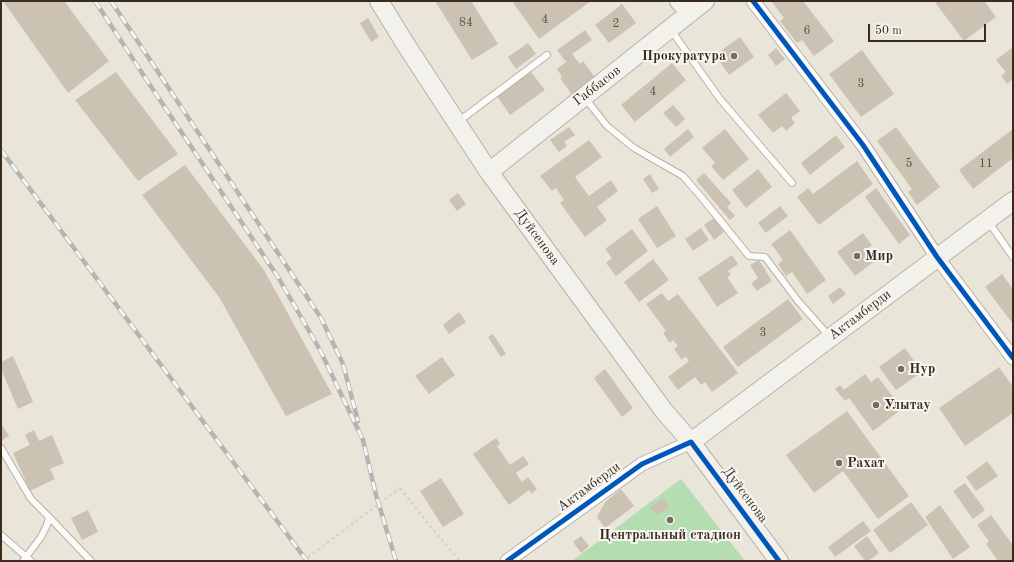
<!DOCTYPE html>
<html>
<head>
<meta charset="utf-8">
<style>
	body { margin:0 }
	#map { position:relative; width:1014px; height:562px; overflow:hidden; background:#eae5d9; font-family:"Old Standard TT",serif }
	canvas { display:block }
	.frame { position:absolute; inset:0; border:2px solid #3b2a1e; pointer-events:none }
	.scale { position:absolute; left:868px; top:24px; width:118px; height:18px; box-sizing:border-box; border:2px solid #3b2a1e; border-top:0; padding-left:5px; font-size:12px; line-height:14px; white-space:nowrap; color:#3b2a1e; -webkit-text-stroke:3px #f6f6f2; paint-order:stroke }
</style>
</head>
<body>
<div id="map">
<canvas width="1014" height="562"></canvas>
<div class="frame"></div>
<div class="scale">50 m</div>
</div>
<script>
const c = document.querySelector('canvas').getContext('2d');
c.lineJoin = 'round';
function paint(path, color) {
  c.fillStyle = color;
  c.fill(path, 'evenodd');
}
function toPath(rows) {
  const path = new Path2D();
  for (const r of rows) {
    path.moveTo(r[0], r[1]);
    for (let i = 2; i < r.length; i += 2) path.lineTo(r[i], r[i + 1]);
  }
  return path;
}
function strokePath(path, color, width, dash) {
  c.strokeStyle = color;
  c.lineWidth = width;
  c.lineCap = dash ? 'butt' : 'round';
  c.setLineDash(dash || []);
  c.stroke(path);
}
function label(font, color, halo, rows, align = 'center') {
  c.font = font + ' "Old Standard TT",serif';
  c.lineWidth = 4;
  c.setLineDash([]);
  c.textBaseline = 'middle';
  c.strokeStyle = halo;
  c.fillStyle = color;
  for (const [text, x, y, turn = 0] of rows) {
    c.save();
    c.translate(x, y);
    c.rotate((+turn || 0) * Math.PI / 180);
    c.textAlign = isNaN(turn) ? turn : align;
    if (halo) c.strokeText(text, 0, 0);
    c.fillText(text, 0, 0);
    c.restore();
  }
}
paint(toPath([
	[681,479,745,561,572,561]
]), '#b5ddb2');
paint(toPath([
	[3,1,64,1,109,61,68,93],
	[435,1,471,1,498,44,472,60],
	[512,1,591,1,539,39],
	[771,1,803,1,834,41,814,56,802,40,797,43,780,21,784,18],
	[934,1,984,1,996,17,964,41],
	[622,4,636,23,609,43,595,25],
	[368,18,379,37,371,42,360,23],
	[585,30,592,40,572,54,580,64,583,61,596,79,573,96,560,78,562,77,557,69,566,62,557,50],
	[740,37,754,57,729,75,715,55],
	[528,43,536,54,516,69,508,57],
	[1013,47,1013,81,1012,80,1007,84,1001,76,1006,72,996,60],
	[776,48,785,59,776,66,768,55],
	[862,50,894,94,861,117,829,74],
	[672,63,686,80,635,122,621,105],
	[116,72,178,154,138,181,75,100],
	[531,72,545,90,510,115,497,96],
	[786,93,800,111,791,118,795,123,786,131,782,126,773,133,758,115],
	[673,105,685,119,676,127,663,113],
	[569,127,575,135,564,142,567,146,559,152,550,140],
	[896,127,940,187,917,205,908,192,912,189,877,141],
	[688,129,694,137,670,157,664,149],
	[725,129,749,159,723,180,711,166,715,163,702,148],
	[1013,129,1013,158,973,189,959,170],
	[836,135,845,147,810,175,801,163],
	[589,140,602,157,575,177,589,196,611,180,618,191,597,207,607,220,585,237,560,203,564,200,556,188,552,191,540,176],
	[857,161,873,184,819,225,797,197,808,188,813,194],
	[185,165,264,270,332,394,286,416,219,297,142,195],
	[758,169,772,187,746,208,732,190],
	[704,173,731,203,727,207,735,216,730,220,696,180],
	[650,174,659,189,652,193,643,179],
	[876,188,910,235,899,244,865,197],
	[458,193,466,204,457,211,449,200],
	[657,206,676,236,657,248,638,219],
	[780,206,788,216,766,233,758,223],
	[714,218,724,232,714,240,704,225],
	[701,228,709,240,693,251,685,239],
	[632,229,648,251,616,276,606,263,612,258,605,249],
	[790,230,826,280,807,294,792,272,786,276,778,264,783,260,771,244],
	[863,233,872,245,868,248,876,260,855,276,837,252],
	[732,255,738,264,728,271,731,275,727,277,738,293,717,307,698,278],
	[653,259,669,280,639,302,624,282],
	[759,260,772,281,757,291,751,283,758,278,750,265],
	[1002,274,1013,289,1013,324,985,287],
	[840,287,846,294,833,304,828,296],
	[662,293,668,301,678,294,738,373,712,392,705,382,701,385,695,377,678,390,668,377,689,361,685,356,682,360,674,349,678,346,673,340,670,343,663,333,666,331,646,304],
	[788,299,803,319,738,367,723,347],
	[459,312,466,322,449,334,443,325],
	[493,334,506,354,501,357,488,337],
	[905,348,922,372,896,390,879,367],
	[13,356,33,402,18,409,1,369,1,362],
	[442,357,455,375,429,394,415,376],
	[999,367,1013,387,1013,413,965,446,939,408],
	[605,369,633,408,622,417,594,378],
	[865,374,871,382,878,377,902,409,873,431,849,398,845,401,835,389,840,385,844,390],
	[847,411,909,496,878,519,843,471,814,493,786,455],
	[1,423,9,436,1,441],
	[34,430,39,441,52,435,64,463,50,469,55,479,30,491,13,453,30,445,25,435],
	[496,438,500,444,497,446,510,465,523,456,529,464,516,473,522,482,528,477,537,489,531,494,529,490,509,505,473,454],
	[987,461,998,476,976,491,966,477],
	[441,478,464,514,443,527,420,491],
	[965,483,985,510,973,519,953,491],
	[621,489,634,506,605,528,597,517,605,502],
	[663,498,669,507,657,515,650,507],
	[911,502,928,525,890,553,873,530],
	[940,505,970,547,953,559,925,517],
	[88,510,98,532,82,540,71,518],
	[991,515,1012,544,1013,543,1013,561,998,561,986,544,989,541,977,525],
	[863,521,871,531,835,557,828,547],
	[581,536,589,546,581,553,573,542],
	[867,536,879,553,868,561,865,561,854,546]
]), '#ccc2b4');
const lane = toPath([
	[671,30,720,99,792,183],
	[585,98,607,126,634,148,683,176,702,198,749,256,765,257,798,301,829,336],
	[459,121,547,55],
	[988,221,1013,257],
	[1,448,31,499,49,517,47,525,41,537,23,561],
	[49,517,91,561],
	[1,535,31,561]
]);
const street = toPath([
	[753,1,863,145,937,257,1013,358],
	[507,561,642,464,691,442]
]);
const secondary = toPath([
	[379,1,406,45,489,172,664,411,691,442,779,561],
	[679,1,690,13],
	[489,172,705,1],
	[691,442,1013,201]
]);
strokePath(lane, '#b6b2a9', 8);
strokePath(street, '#b6b2a9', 15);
strokePath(secondary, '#b6b2a9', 20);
strokePath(toPath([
	[400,488,430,526,460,561]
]), '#d5d2cf', 2.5, [3, 3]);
strokePath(lane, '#fcfbf9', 6);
strokePath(street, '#fcfbf9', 13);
strokePath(secondary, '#f3f1eb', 18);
const rail = toPath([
	[95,1,146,79,278,277,320,350,363,440,376,495,396,561],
	[111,1,321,318,343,364,358,421],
	[1,150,307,561]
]);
strokePath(rail, '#b6b4b0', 4.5);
strokePath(rail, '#f6f6f2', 3, [9]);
strokePath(toPath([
	[303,561,400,488]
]), '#d5d2cf', 2.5, [3, 3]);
strokePath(toPath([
	[753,1,863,145,937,257,1013,358],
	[507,561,642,464,691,442,779,561]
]), '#0057b8', 5);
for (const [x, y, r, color] of [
	[734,56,4,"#786b5f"],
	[857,256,4,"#786b5f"],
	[901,369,4,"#786b5f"],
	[876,405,4,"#786b5f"],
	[839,463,4,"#786b5f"],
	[670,520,4,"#786b5f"]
]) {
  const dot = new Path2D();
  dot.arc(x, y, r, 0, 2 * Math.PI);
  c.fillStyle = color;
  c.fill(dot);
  strokePath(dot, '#f6f6f2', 1.5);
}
label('12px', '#5f5044', null, [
	["4",545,20],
	["84",466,23],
	["2",616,24],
	["6",807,31],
	["3",861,84],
	["4",653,92],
	["5",909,164],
	["11",986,164],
	["3",763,333]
]);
label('bold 14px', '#3b2a1e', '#f6f6f2', [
	["Прокуратура",726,56,"right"],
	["Мир",865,256],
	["Нур",909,369],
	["Улытау",884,405],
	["Рахат",847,463],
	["Центральный стадион",670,535,"center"]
], 'left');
label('14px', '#3b2a1e', '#f6f6f2', [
	["Габбасов",597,86,-38],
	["Дуйсенова",537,237,54],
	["Актамберди",860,315,-37],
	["Актамберди",589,487,-36],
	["Дуйсенова",745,495,53]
]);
</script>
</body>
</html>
